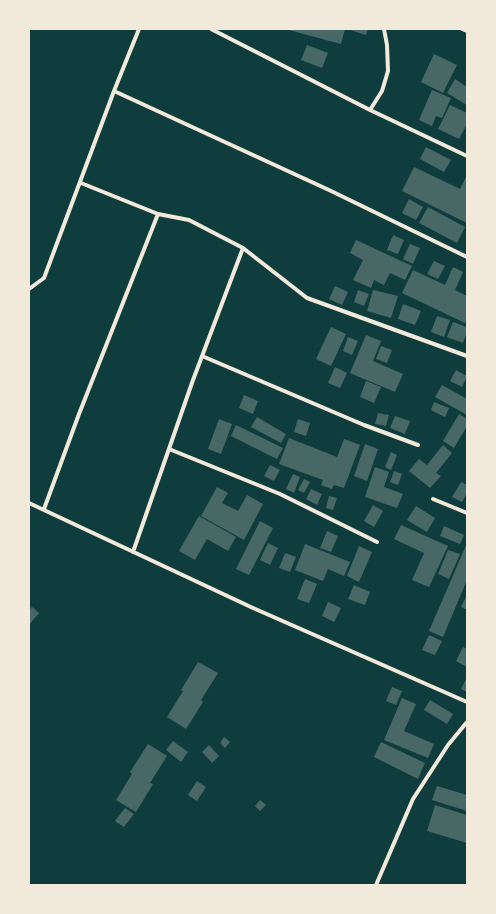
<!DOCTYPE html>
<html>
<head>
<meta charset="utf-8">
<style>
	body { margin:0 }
	#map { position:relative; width:496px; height:914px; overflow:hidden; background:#0f3d3e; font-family:"Fira Sans",sans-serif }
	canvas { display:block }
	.frame { position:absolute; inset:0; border:30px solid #f1e9da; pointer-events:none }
</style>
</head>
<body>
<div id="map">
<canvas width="496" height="914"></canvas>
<div class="frame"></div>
</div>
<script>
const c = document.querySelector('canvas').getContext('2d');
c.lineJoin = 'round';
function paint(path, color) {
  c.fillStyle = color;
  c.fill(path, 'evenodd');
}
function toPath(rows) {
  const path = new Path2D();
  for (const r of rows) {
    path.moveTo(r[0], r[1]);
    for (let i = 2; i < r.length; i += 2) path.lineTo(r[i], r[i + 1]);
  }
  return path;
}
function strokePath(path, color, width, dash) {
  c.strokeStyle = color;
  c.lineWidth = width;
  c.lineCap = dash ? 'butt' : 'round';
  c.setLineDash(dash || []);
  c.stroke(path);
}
paint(toPath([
	[285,29,345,29,341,44],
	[347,29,368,29,366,35],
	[307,45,328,53,322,68,301,60],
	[434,54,457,65,443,93,421,82],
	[455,79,467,87,467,105,447,93],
	[432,90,451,98,442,118,436,116,432,126,419,120],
	[450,105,467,113,467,124,459,139,438,129],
	[426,147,451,160,444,172,420,159],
	[414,167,460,189,467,175,467,223,402,191],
	[409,199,423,207,416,220,402,213],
	[428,207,465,227,457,243,419,223],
	[393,235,404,240,398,254,387,250],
	[356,240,412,266,405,280,390,273,384,285,374,280,371,288,353,280,363,260,350,253],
	[410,244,420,248,413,264,403,259],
	[434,261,445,266,438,279,427,274],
	[453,267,463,272,455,290,467,296,467,319,465,323,402,293,413,270,445,285],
	[335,286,348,292,342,305,329,299],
	[358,290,369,294,364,306,354,302],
	[373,290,398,296,391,318,367,311],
	[403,304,421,311,415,325,398,319],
	[437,316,450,320,444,337,431,332],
	[453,322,467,327,467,332,463,343,447,337],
	[331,327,346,334,331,366,316,359],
	[366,335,381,341,373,361,403,374,395,392,350,373],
	[348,337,358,341,352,355,343,351],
	[381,346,392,350,387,363,376,359],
	[335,367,347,373,340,388,328,383],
	[456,370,467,376,462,387,450,381],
	[366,381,381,387,374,403,360,397],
	[442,385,467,399,467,415,435,397],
	[244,395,258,401,253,414,239,408],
	[434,402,449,408,445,417,431,410],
	[378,413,389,415,386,426,375,424],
	[459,414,467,419,467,426,454,448,443,441],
	[395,416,410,421,405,434,390,428],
	[257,417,286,434,281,443,251,427],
	[219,419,232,424,221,454,208,449],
	[298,419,310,423,306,436,294,432],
	[236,425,283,448,277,459,231,436],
	[289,438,337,457,344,439,360,445,344,488,334,485,332,489,321,485,323,480,279,464],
	[365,444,378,449,367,481,354,476],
	[443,445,452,453,436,473,441,476,430,488,409,471,419,459,427,465],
	[391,452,397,455,391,470,385,467],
	[270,465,280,470,274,481,264,476],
	[375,467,389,472,384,487,403,494,397,508,365,497],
	[394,471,402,474,398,485,390,482],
	[293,474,300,477,294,493,286,489],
	[304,479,310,482,304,493,298,490],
	[461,482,467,485,467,493,462,502,452,497],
	[217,487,228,493,222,503,238,511,247,495,263,504,244,540,201,516],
	[311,489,322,494,317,505,306,499],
	[329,496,337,498,333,510,326,508],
	[373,505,383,511,374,527,364,521],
	[416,506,435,518,427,532,407,520],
	[199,516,236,537,228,551,207,539,195,560,179,551],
	[260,521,273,528,249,575,236,569],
	[401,525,448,546,429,587,412,580,424,553,394,539],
	[444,526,464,535,460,544,440,536],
	[327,531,338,536,331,552,320,548],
	[268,543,278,548,270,565,260,560],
	[467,543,467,580,443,637,429,631],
	[305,544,350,562,344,576,328,569,323,581,295,570],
	[359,546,372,552,359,582,347,576],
	[448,550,460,554,449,579,438,574],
	[285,553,296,557,290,572,279,568],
	[305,579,317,584,309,603,297,599],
	[354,585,370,592,365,605,348,599],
	[467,595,467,610,461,607],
	[328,602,341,608,334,622,322,616],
	[32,607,39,613,29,625,29,610],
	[429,635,442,641,435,655,422,650],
	[463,647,467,649,467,667,456,661],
	[198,662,218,673,201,700,203,702,186,729,167,717,183,691,181,690],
	[467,677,467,692,461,689],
	[392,687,402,691,396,705,386,701],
	[402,698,416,704,404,731,434,744,428,758,384,740],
	[430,700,453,714,447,724,424,710],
	[224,737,230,742,225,748,220,743],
	[173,741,188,752,181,762,166,750],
	[381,742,425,763,418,779,374,757],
	[148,744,167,756,150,783,153,784,136,812,116,800,132,774,130,772],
	[209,745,219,756,212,763,202,752],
	[197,781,206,787,197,801,188,795],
	[437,786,467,795,467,811,432,800],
	[260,800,266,805,260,811,255,806],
	[435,805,467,815,467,843,427,831],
	[125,808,134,814,124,827,115,821]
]), '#486865');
strokePath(toPath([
	[211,29,370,110,467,156],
	[462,29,467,31],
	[114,91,329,190,467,257],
	[370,110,382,91,388,71,387,45,384,29],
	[81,183,158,214,189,220,243,248,307,298,467,356],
	[29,289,44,278,114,91,139,29],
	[202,356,364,425,418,445],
	[169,449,280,494,377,542],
	[433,499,467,513],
	[29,503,253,608,467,702],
	[44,509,79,414,158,214],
	[133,552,193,380,243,248],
	[376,885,413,799,448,745,467,722]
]), '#f1e9da', 4);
</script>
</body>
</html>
